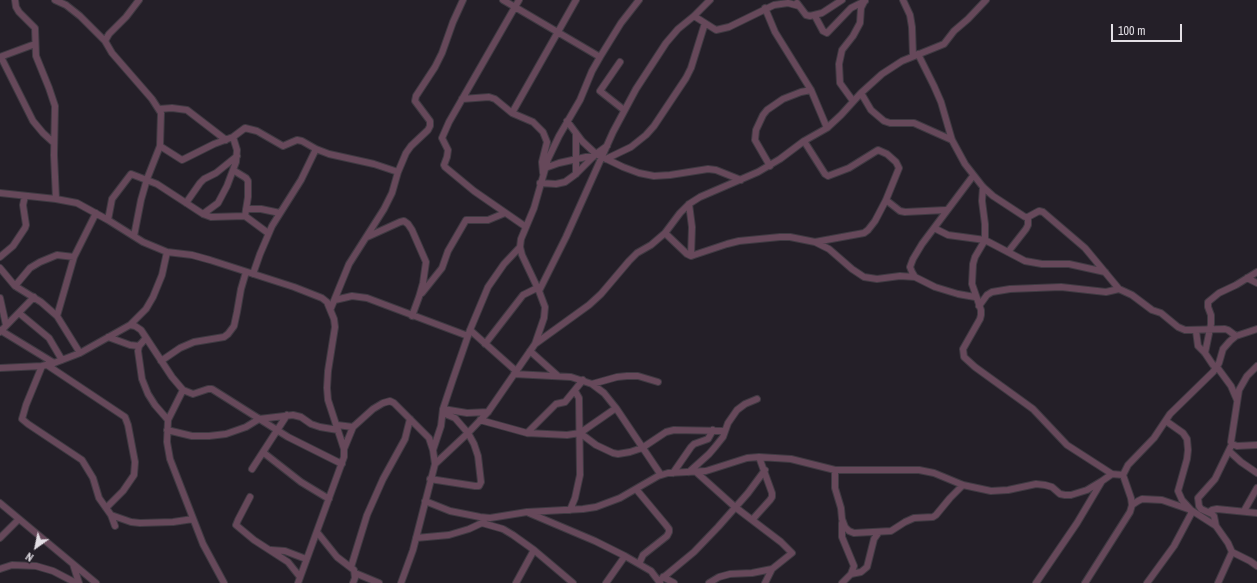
<!DOCTYPE html>
<html>
<head>
<meta charset="utf-8">
<style>
	body { margin:0 }
	#map { position:relative; width:1257px; height:583px; overflow:hidden; background:#241f28; font-family:"Archivo Narrow",sans-serif }
	canvas { display:block }
	.north { position:absolute; left:16px; top:527px; width:40px; height:40px; -webkit-text-stroke:3px #241f28; paint-order:stroke; rotate:213deg; font-size:11px; font-weight:700; line-height:16px; text-align:center; color:#e3dfe5 }
	.north::after { content:''; display:block; margin:auto; width:14px; height:18px; background:#e3dfe5; clip-path:polygon(50% 0,100% 100%,50% 72%,0 100%) }
	.scale { position:absolute; left:1111px; top:24px; width:71px; height:18px; box-sizing:border-box; border:2px solid #e3dfe5; border-top:0; padding-left:5px; font-size:12px; line-height:14px; white-space:nowrap; color:#e3dfe5; -webkit-text-stroke:3px #241f28; paint-order:stroke }
</style>
</head>
<body>
<div id="map">
<canvas width="1257" height="583"></canvas>
<div class="north">N</div>
<div class="scale">100 m</div>
</div>
<script>
const c = document.querySelector('canvas').getContext('2d');
c.lineJoin = 'round';
function toPath(rows) {
  const path = new Path2D();
  for (const r of rows) {
    path.moveTo(r[0], r[1]);
    for (let i = 2; i < r.length; i += 2) path.lineTo(r[i], r[i + 1]);
  }
  return path;
}
function strokePath(path, color, width, dash) {
  c.strokeStyle = color;
  c.lineWidth = width;
  c.lineCap = dash ? 'butt' : 'round';
  c.setLineDash(dash || []);
  c.stroke(path);
}
const minor = toPath([
	[15,0,16,7,19,12,35,28,36,56,49,88,55,106,54,155,56,199],
	[55,0,66,5,80,16,105,41],
	[503,0,600,57],
	[519,0,449,122,442,138,448,150,447,157,444,165,445,167,474,191,526,227],
	[903,0,910,15,912,27,913,56],
	[797,3,806,15,810,16,822,13,842,0],
	[765,8,775,32,811,90,827,128],
	[694,16,716,30,729,27,774,5,788,3,799,6],
	[815,16,823,31,827,33,851,8,865,1],
	[918,54,934,86,941,102,952,140,965,164,983,187,993,196,1025,217,1028,217,1039,211,1043,212,1085,248,1119,289],
	[0,57,35,44],
	[1,57,33,121,43,133,54,143],
	[620,62,600,91,624,110],
	[861,93,871,110,884,121,890,123,914,123,952,140],
	[462,99,489,97,495,99,512,113,533,122,543,132,547,142,542,162,543,173],
	[853,101,840,83,839,64,842,50,853,36,860,23,861,8,865,0],
	[159,109,172,108,187,110,226,140],
	[512,113,576,0],
	[567,121,582,141,596,154,623,167,639,173,654,176,670,175,708,169,716,170,741,180],
	[804,141,825,174,828,176,849,168,878,150,887,154,896,162,899,168,886,200,875,221,868,230,864,233,815,242],
	[160,146,182,160,214,144,233,137,245,128,257,131,283,146,297,140,302,141,316,149,329,154,374,164,398,172],
	[606,159,631,147,646,135,654,126,686,78,691,68,705,23],
	[770,166,755,140,756,130,763,115,767,110,783,99,801,92,811,90],
	[545,168,559,163,586,157,593,157],
	[233,170,246,178,248,181,248,197,245,216,268,233],
	[576,174,576,134],
	[973,176,922,244,913,259,910,267,912,272,915,277,935,287,958,294,975,297],
	[540,183,556,184,565,182,576,174,596,154,607,146],
	[983,187,982,201,985,224,985,240,975,257,973,264,972,284,981,310,981,315,980,319,963,349,964,357,975,367,1033,409,1067,445,1112,474,1123,475],
	[0,193,56,199,77,203,108,220,143,242,167,252,192,255,210,260,294,287,322,298,327,302,334,319,335,327,328,371,327,388,328,400,344,449,344,457,298,583],
	[886,200,900,211,905,212,946,210],
	[186,203,200,183,204,179,216,173,237,156],
	[689,204,692,227,691,256],
	[246,209,261,209,280,213],
	[203,214,218,203,227,186,236,162,237,150,233,137],
	[108,220,112,199,131,174,157,184,203,214,211,217,245,216],
	[934,228,948,235,985,240,1025,261,1042,264,1069,264,1105,272],
	[665,233,687,254,691,256,727,244,739,241,780,237,790,237,815,242,829,249,852,269,864,277,877,279,900,276,915,277],
	[134,236,141,200,147,179,160,146,161,113,152,99,112,53,105,41,109,34,126,17,139,0],
	[367,237,400,222,404,221,408,224,412,230,426,262,423,283,419,297,412,316],
	[1008,252,1026,229,1028,225,1028,217],
	[0,257,13,246,25,228,26,225,23,205,25,196],
	[0,268,15,286,41,302,57,316,80,353],
	[253,274,260,254,272,226,301,180,316,149],
	[1247,278,1257,283],
	[15,286,30,268,40,262,57,255,74,257],
	[539,291,566,237,613,132,636,89,666,43,678,29,694,16,710,0],
	[422,293,442,268,448,251,466,220,488,220,505,213],
	[0,298,6,325],
	[335,300,352,296,367,298,468,336],
	[979,306,987,295,992,292,1010,289,1061,287,1106,292,1119,289,1132,295,1152,310,1161,313,1178,327,1185,330,1225,329,1228,330,1236,336],
	[331,308,349,264,384,209,392,193,398,172,406,153,411,146,428,130,430,126,430,121,415,101,416,96,435,67,442,53,453,22,463,0],
	[19,313,49,338,62,360],
	[57,316,74,257,96,213],
	[130,325,146,309,153,297,162,275,167,252],
	[0,330,54,363],
	[470,330,516,371],
	[1196,331,1198,346,1205,353,1213,365,1217,367,1231,386,1237,400],
	[0,332,34,297],
	[108,337,130,345,139,346],
	[146,338,139,346,138,351,142,379,148,394,155,405,168,420],
	[485,344,523,295,537,288],
	[535,344,589,305,601,294,629,261,637,253,651,245,665,233,680,213,689,204,700,197,758,172,780,159,804,141,827,128,841,115,861,93,882,74,902,61,944,44,954,31,968,19,986,0],
	[530,351,558,376],
	[1205,353,1211,324,1211,315,1208,307,1208,302,1219,293,1236,285,1257,272],
	[161,361,180,348,194,342,224,337,228,334,234,326,237,312,241,289,246,272],
	[47,365,125,417,128,425,135,462,134,475,123,491,106,508],
	[42,366,26,405,22,419,28,424,82,460,93,478,99,498,111,515,115,526],
	[1257,366,1247,376,1239,390,1231,442,1232,444,1237,446,1257,445],
	[0,368,42,366,54,363,80,353,130,325,135,326,141,330,172,377,183,390,193,394,208,389,212,389,288,437,342,464],
	[514,374,571,377,592,384,604,393,616,408,661,475],
	[592,384,617,377,627,376,638,376,658,382],
	[183,390,168,420,167,442,170,459,203,544,224,583],
	[443,409,467,413,488,412],
	[480,420,527,433,567,435,580,433,616,408],
	[337,425,353,427],
	[167,430,192,436,209,436,226,434,246,427,259,419,293,415,301,417,311,424,320,427,338,430],
	[527,433,556,404,565,402,583,380],
	[580,433,596,445,613,453,618,454,630,452,642,448,666,432,674,430,725,431],
	[344,449,353,427,373,409,383,403,390,401,394,403,429,438,433,450,435,464],
	[433,450,441,426,443,409,453,379,470,330,488,287,504,264,520,247],
	[1229,451,1241,462,1257,473],
	[264,453,301,482,329,499],
	[252,469,287,415],
	[835,470,835,488,841,508,842,519,845,527,849,531,854,533,891,531,905,522,914,518,933,517,936,515,950,498,963,485],
	[695,471,735,507,781,542,792,553,772,569,752,573,730,574,719,577,709,583],
	[689,472,709,454,715,447,723,437,728,423,737,410,745,404,757,399],
	[673,473,691,447,694,444,708,439,713,430],
	[430,479,475,486,479,486,481,482,478,456,474,444,468,433,455,418,443,413],
	[636,489,666,525,669,529,669,532,667,536,643,555,639,564],
	[250,497,238,520,236,525,254,540,288,562,300,577],
	[425,501,450,511,480,517,490,518,527,512,583,509,596,507,620,498,658,476,668,473,706,471,747,458,759,457,791,459,835,470,919,470,934,473,963,485,991,491,1008,490,1036,484,1045,485,1052,487,1060,494,1065,495,1071,495,1087,490,1102,481],
	[0,503,96,583],
	[1132,505,1138,501,1142,499,1162,500,1191,510,1216,526,1228,543,1232,552,1218,583],
	[570,510,575,498,580,475,579,398,575,391],
	[1244,511,1257,488],
	[1209,512,1212,510,1217,509,1257,513],
	[529,513,595,541,625,556,651,571,660,583],
	[111,515,131,522,140,523,173,522,193,519],
	[752,520,770,500,772,497,772,493,759,457],
	[482,523,503,529,513,535,534,550,573,583],
	[842,523,842,537,854,566,851,574],
	[1216,526,1214,516,1212,514,1201,509,1199,506,1198,498,1215,479,1232,444],
	[317,532,337,557,354,570,355,578,353,583],
	[0,538,19,519],
	[416,538,449,535,469,529,484,522],
	[271,550,285,551,306,559],
	[1232,552,1250,561,1257,566],
	[73,564,79,583],
	[351,567,367,515,383,479,405,439,410,419],
	[0,569,12,565,36,566,53,571,76,583],
	[355,573,379,583],
	[663,577,674,583],
	[659,581,694,552,718,527,748,493,765,470],
	[401,583,413,550,435,464,468,433,488,412,535,344,544,318,545,307,539,291,522,255,520,247,521,239,534,208,548,159,559,136,580,100,592,71,600,57,621,23,639,0],
	[516,583,534,550],
	[606,583,625,556],
	[765,583,772,569],
	[842,583,851,574,861,572,867,567,874,539,879,532],
	[1036,583,1077,523,1102,481,1112,474],
	[1085,583,1130,512,1132,505,1131,498,1123,475,1128,465,1154,438,1170,414,1213,372,1219,363,1223,349,1230,341,1236,336,1257,329],
	[1147,583,1174,546,1191,514,1191,510,1182,500,1178,491,1187,459,1188,450,1187,439,1183,433,1166,421]
]);
strokePath(minor, '#3f3a42', 8);
strokePath(minor, '#66485a', 6);
</script>
</body>
</html>
